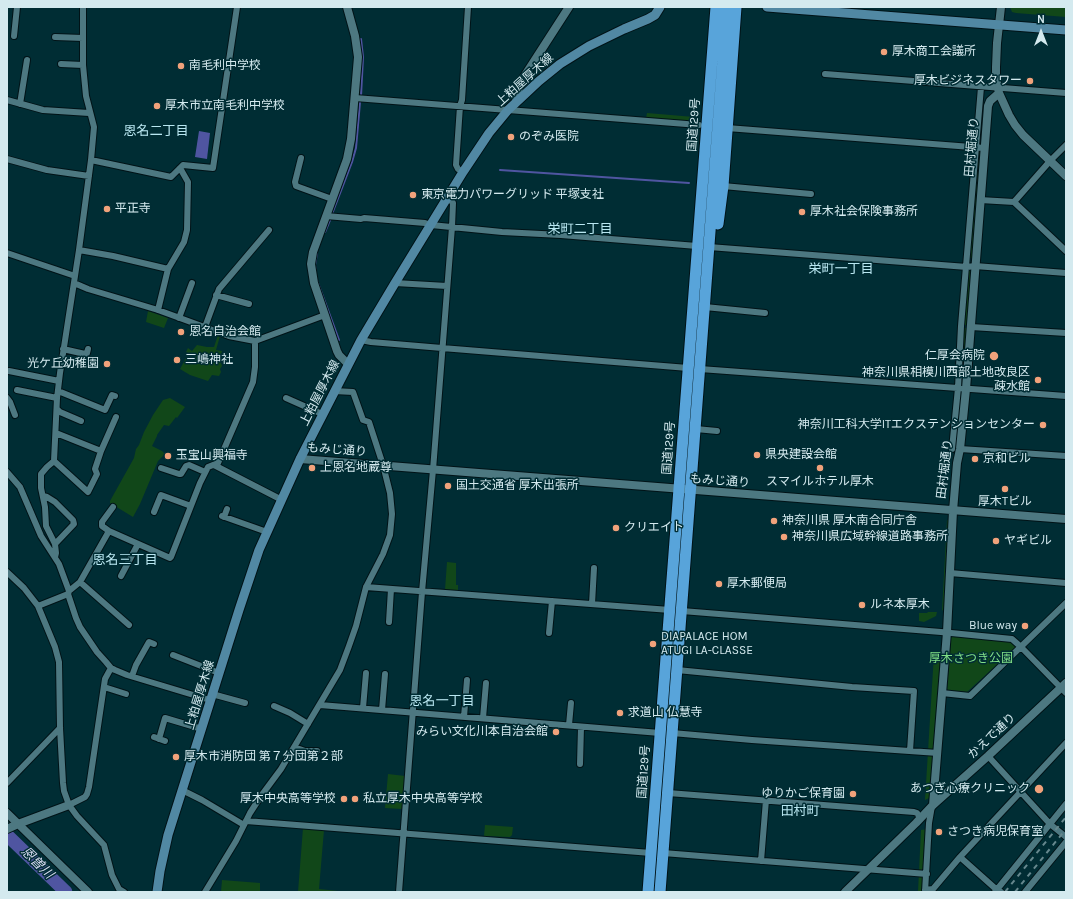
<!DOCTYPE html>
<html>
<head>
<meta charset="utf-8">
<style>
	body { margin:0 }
	#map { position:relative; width:1073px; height:899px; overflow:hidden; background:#002d34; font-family:Karla,sans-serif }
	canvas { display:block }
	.frame { position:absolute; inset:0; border:8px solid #d4eaef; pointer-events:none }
	.north { position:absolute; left:1021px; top:12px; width:40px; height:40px; -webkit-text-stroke:3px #002d34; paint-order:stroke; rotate:0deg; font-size:11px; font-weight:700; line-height:16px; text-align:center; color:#d4eaef }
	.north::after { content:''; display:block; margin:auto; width:14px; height:18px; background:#d4eaef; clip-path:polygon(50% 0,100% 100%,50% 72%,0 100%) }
</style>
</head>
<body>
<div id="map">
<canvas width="1073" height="899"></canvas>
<div class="frame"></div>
<div class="north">N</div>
</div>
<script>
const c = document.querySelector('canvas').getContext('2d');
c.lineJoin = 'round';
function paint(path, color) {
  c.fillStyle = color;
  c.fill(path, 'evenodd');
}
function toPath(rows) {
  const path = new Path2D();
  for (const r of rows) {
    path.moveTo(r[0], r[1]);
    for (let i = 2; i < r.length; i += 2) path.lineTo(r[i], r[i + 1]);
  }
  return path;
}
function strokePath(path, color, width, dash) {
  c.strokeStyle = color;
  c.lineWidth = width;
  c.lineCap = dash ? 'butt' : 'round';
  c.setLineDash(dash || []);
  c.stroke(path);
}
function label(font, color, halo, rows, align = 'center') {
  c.font = font + ' Karla,"Noto Sans JP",sans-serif';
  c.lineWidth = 3;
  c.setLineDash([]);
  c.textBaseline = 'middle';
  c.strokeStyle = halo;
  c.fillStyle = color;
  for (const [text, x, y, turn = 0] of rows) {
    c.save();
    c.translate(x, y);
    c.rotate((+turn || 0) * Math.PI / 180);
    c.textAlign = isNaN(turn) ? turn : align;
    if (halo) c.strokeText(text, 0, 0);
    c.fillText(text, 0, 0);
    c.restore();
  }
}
paint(toPath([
	[1010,7,1066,7,1066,17,1016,13,1012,12],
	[647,113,694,117,693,121,646,118],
	[977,152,980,152,972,258,969,258],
	[969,271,972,271,967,325,964,325],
	[148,311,168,318,164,328,146,322],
	[964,328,967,328,963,384,960,384],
	[218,335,220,336,216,350,222,351,220,357,217,357,214,360,221,363,222,366,220,369,221,372,219,376,212,375,208,381,190,375,180,369,187,356,189,356,190,354,186,352,188,348,192,351,197,345,207,347,214,347],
	[170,398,185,407,177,418,176,417,169,426,164,425,157,435,157,436,152,446,162,451,165,454,158,461,140,504,133,517,110,503,110,501,134,458,136,449,139,445,144,432,153,415,163,400],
	[947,520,949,521,944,608,942,611],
	[447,562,456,563,456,585,458,585,458,591,445,590],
	[928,612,937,612,936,616,924,622,919,621,919,613,927,613],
	[953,636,1011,640,1016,644,1016,647,967,692,949,691,947,689,951,638],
	[934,654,942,654,931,797,925,800],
	[388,774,405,776,402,809,385,808],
	[485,825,513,827,512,835,510,837,484,836],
	[303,828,324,830,319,889,338,891,338,892,298,892],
	[928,829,924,892,918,892,921,830],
	[222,880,260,883,260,892,221,892]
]), '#114719');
paint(toPath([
	[199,131,210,133,207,159,195,157]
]), '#4f55a1');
strokePath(toPath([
	[361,96,363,57,361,39],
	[500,170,689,183],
	[332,214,352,162,356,148,360,102],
	[325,232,330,220],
	[316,273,315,265,317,253],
	[317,280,339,340]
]), '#4f55a1', 2);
strokePath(toPath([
	[7,835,66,892]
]), '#4f55a1', 13);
const minor = toPath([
	[14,36,17,7],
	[55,37,83,38],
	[61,64,83,65],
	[825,74,1066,93],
	[355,98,699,125],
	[7,100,43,110,89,113],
	[20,104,27,60],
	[727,128,984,148],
	[301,158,295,182,296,186,332,199],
	[7,159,47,170,89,176],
	[91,160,171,177,183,165,213,168,237,7],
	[463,172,458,169,456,165,460,106,462,100,468,7],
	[723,186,811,194],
	[980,200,1014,202,1050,161,1066,145],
	[1014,202,1066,251],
	[326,216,361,219,364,218,425,223,431,225,502,232,561,235,697,246],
	[709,247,967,267,975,266,1066,273],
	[79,250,113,256,168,269],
	[7,253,75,276],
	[74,283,88,289,158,310,229,336,255,341,325,315],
	[395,283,447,286],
	[216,295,249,304],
	[705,307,765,313],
	[158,310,168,269,184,242,187,230,188,182,180,168],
	[179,318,192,283],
	[205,327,219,289,269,230],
	[971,327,1066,333],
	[361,340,371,342,442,348,688,368],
	[63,349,85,354,87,353,88,349],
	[700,369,1066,396],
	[9,371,59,381],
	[17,390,57,398],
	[58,391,105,410,112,395,115,396],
	[7,398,10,402,15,415],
	[286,398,322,414],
	[57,409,60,412,81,421],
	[696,429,717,431],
	[56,433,101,451,116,417],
	[952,449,958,388,961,326,981,87],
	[960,449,1066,456],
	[54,461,88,492,97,474,95,469,101,451],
	[214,465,282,500],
	[161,468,179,474,181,474,186,466,189,465,205,472],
	[7,472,20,487,41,536,59,564,69,591,68,594,76,618,80,627,97,652,106,662,111,668,115,670,127,675,210,700],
	[43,496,47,497,55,502,73,520,74,524,55,544],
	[154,512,161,495,191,506],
	[222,516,267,532],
	[224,517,227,509],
	[109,531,102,526,102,522,113,507],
	[55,557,56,553,55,544,46,526,45,507,41,488,41,474,47,467,54,461,57,398,60,373,79,250,91,160,94,127,86,96,83,65,83,7],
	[7,572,24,588,38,606,55,647,59,662,60,728,63,783,64,791,69,805,77,816,104,845,112,875,119,889,124,892],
	[950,573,1066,583],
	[121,576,138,544],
	[80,582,129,625],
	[366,587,670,610],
	[69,591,80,582,109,531,170,558,171,557,200,483,208,467,218,463,253,382,255,367,255,341],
	[592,604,594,568],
	[38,606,68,594],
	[682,611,941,632,1012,639,1021,647,1066,693],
	[389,622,391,589],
	[549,633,552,601],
	[173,655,219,673],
	[677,670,852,687,914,691,910,751],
	[132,676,136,665,149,642,154,644],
	[104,687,126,694],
	[942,693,970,696,1066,603],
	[212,694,245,703],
	[320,705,660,733],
	[274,706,290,713,308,724],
	[363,708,366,673],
	[382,710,385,674],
	[464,717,467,680],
	[483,718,486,683],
	[569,725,571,703],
	[672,733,752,740,938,753],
	[154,737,165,741],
	[159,739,165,718,202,729],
	[294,747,305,751,317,751],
	[988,756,1050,824,1066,837],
	[580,764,581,727],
	[7,783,60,728],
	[182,790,202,800,244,825],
	[668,793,914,812,917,813,920,818],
	[69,805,85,797,87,794,89,787,105,679,111,668],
	[246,821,651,853],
	[663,853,927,874],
	[960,857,997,890,1001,892],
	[761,861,766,800],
	[925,890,933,889,960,857,1066,743],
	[205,892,236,841,250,813,261,796,281,769,340,670,349,646,356,626,366,587,383,554,390,535,392,514,390,493,383,465,369,422,363,420,353,392,334,391],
	[399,892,422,592,433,470,452,227,453,203,448,197],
	[925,892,929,823,932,806],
	[995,892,1066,804],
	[1025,892,1066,842]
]);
const tertiary = toPath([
	[347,7,355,36,358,57,351,139,347,159,313,252,311,264,314,283,337,351,339,355,348,364],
	[1001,7,997,43,996,67,996,78,999,93,1009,115,1015,125,1023,135,1066,176],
	[516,102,518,91,520,83,569,7],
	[300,459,1066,519],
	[933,805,947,632,953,511,957,463,960,449,966,389,988,106,990,101,999,93],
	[7,813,88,892],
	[7,829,18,824,69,805],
	[845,892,916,823,933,805,988,756,1066,683]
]);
const secondary = toPath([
	[767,7,1066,30],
	[157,892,160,871,168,835,239,610,259,550,300,459,361,340,395,283,463,172,489,133,508,110,539,81,560,64,589,46,624,29,648,19,655,15,660,7]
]);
const trunk = toPath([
	[718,224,723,186,736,7],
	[648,892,716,7],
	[660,892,727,7]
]);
strokePath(minor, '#001317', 8);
strokePath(tertiary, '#001317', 10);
strokePath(secondary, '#001317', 11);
strokePath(trunk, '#001317', 13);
strokePath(minor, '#4d7881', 6);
strokePath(tertiary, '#4d7881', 8);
strokePath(secondary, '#5188a3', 9);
strokePath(trunk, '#58a4da', 11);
strokePath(toPath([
	[1005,892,1066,817],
	[1015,892,1066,829]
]), '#66888e', 2, [5, 5]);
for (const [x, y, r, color] of [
	[884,52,4,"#f1a27b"],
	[181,66,4,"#f1a27b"],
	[1030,81,4,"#f1a27b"],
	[157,106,4,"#f1a27b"],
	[511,137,4,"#f1a27b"],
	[413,195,4,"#f1a27b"],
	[107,209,4,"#f1a27b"],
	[802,212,4,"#f1a27b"],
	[181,332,4,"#f1a27b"],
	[994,356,5,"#f1a27b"],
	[177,360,4,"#f1a27b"],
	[107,364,4,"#f1a27b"],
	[1038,380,4,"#f1a27b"],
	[1043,425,4,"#f1a27b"],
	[757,455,4,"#f1a27b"],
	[168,456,4,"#f1a27b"],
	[975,459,4,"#f1a27b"],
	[312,468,4,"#f1a27b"],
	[820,468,4,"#f1a27b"],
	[448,486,4,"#f1a27b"],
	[1005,489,4,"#f1a27b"],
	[774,521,4,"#f1a27b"],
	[616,528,4,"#f1a27b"],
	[784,537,4,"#f1a27b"],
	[996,541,4,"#f1a27b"],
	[719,584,4,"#f1a27b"],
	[862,605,4,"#f1a27b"],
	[1025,626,4,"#f1a27b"],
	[653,644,4,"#f1a27b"],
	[620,713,4,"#f1a27b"],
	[556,732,4,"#f1a27b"],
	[176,757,4,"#f1a27b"],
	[1039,789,5,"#f1a27b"],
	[853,794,4,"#f1a27b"],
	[344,799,4,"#f1a27b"],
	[355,799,4,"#f1a27b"],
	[939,832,4,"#f1a27b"]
]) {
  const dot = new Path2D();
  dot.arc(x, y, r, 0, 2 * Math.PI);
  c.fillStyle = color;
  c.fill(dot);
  strokePath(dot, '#002d34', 1.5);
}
label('12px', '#d4eaef', '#002d34', [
	["厚木商工会議所",892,52],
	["南毛利中学校",189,66],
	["厚木ビジネスタワー",1022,81,"right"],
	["厚木市立南毛利中学校",165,106],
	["のぞみ医院",519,137],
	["東京電力パワーグリッド 平塚支社",421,195],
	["平正寺",115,209],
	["厚木社会保険事務所",810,212],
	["恩名自治会館",189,332],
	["仁厚会病院",985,356,"right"],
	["三嶋神社",185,360],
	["光ケ丘幼稚園",99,364,"right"],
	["神奈川県相模川西部土地改良区",1030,373,"right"],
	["疎水館",1030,387,"right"],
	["神奈川工科大学ITエクステンションセンター",1035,425,"right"],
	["県央建設会館",765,455],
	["玉宝山興福寺",176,456],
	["京和ビル",983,459],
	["上恩名地蔵尊",320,468],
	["スマイルホテル厚木",820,482,"center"],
	["国土交通省 厚木出張所",456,486],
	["厚木Tビル",1005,502,"center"],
	["神奈川県 厚木南合同庁舎",782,521],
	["クリエイト",624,528],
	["神奈川県広域幹線道路事務所",792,537],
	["ヤギビル",1004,541],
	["厚木郵便局",727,584],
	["ルネ本厚木",870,605],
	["Blue way",1017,626,"right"],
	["DIAPALACE HOM",661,637],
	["ATUGI LA-CLASSE",661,651],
	["求道山 仏慧寺",628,713],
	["みらい文化川本自治会館",548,732,"right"],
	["厚木市消防団 第７分団第２部",184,757],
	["あつぎ心療クリニック",1030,789,"right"],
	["ゆりかご保育園",845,794,"right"],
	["厚木中央高等学校",336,799,"right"],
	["私立厚木中央高等学校",363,799],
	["さつき病児保育室",947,832]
], 'left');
label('12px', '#d4eaef', '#002d34', [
	["上粕屋厚木線",525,80,-42],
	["国道129号",694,125,-86],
	["田村堀通り",972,147,-85],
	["上粕屋厚木線",320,393,-63],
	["国道129号",669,448,-86],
	["もみじ通り",337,450,4],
	["田村堀通り",945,469,-83],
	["もみじ通り",720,481,4],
	["上粕屋厚木線",200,695,-73],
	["かえで通り",992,736,-43],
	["国道129号",644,772,-86]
]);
label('12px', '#81df87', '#002d34', [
	["厚木さつき公園",971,659]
]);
label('13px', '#b9e7f1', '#002d34', [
	["恩名二丁目",156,131],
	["栄町二丁目",580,229],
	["栄町一丁目",841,269],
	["恩名三丁目",125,560],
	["恩名一丁目",442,701],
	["田村町",800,811]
]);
label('italic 13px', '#d6daf0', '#002d34', [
	["恩曽川",37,863,44]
]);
</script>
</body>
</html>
